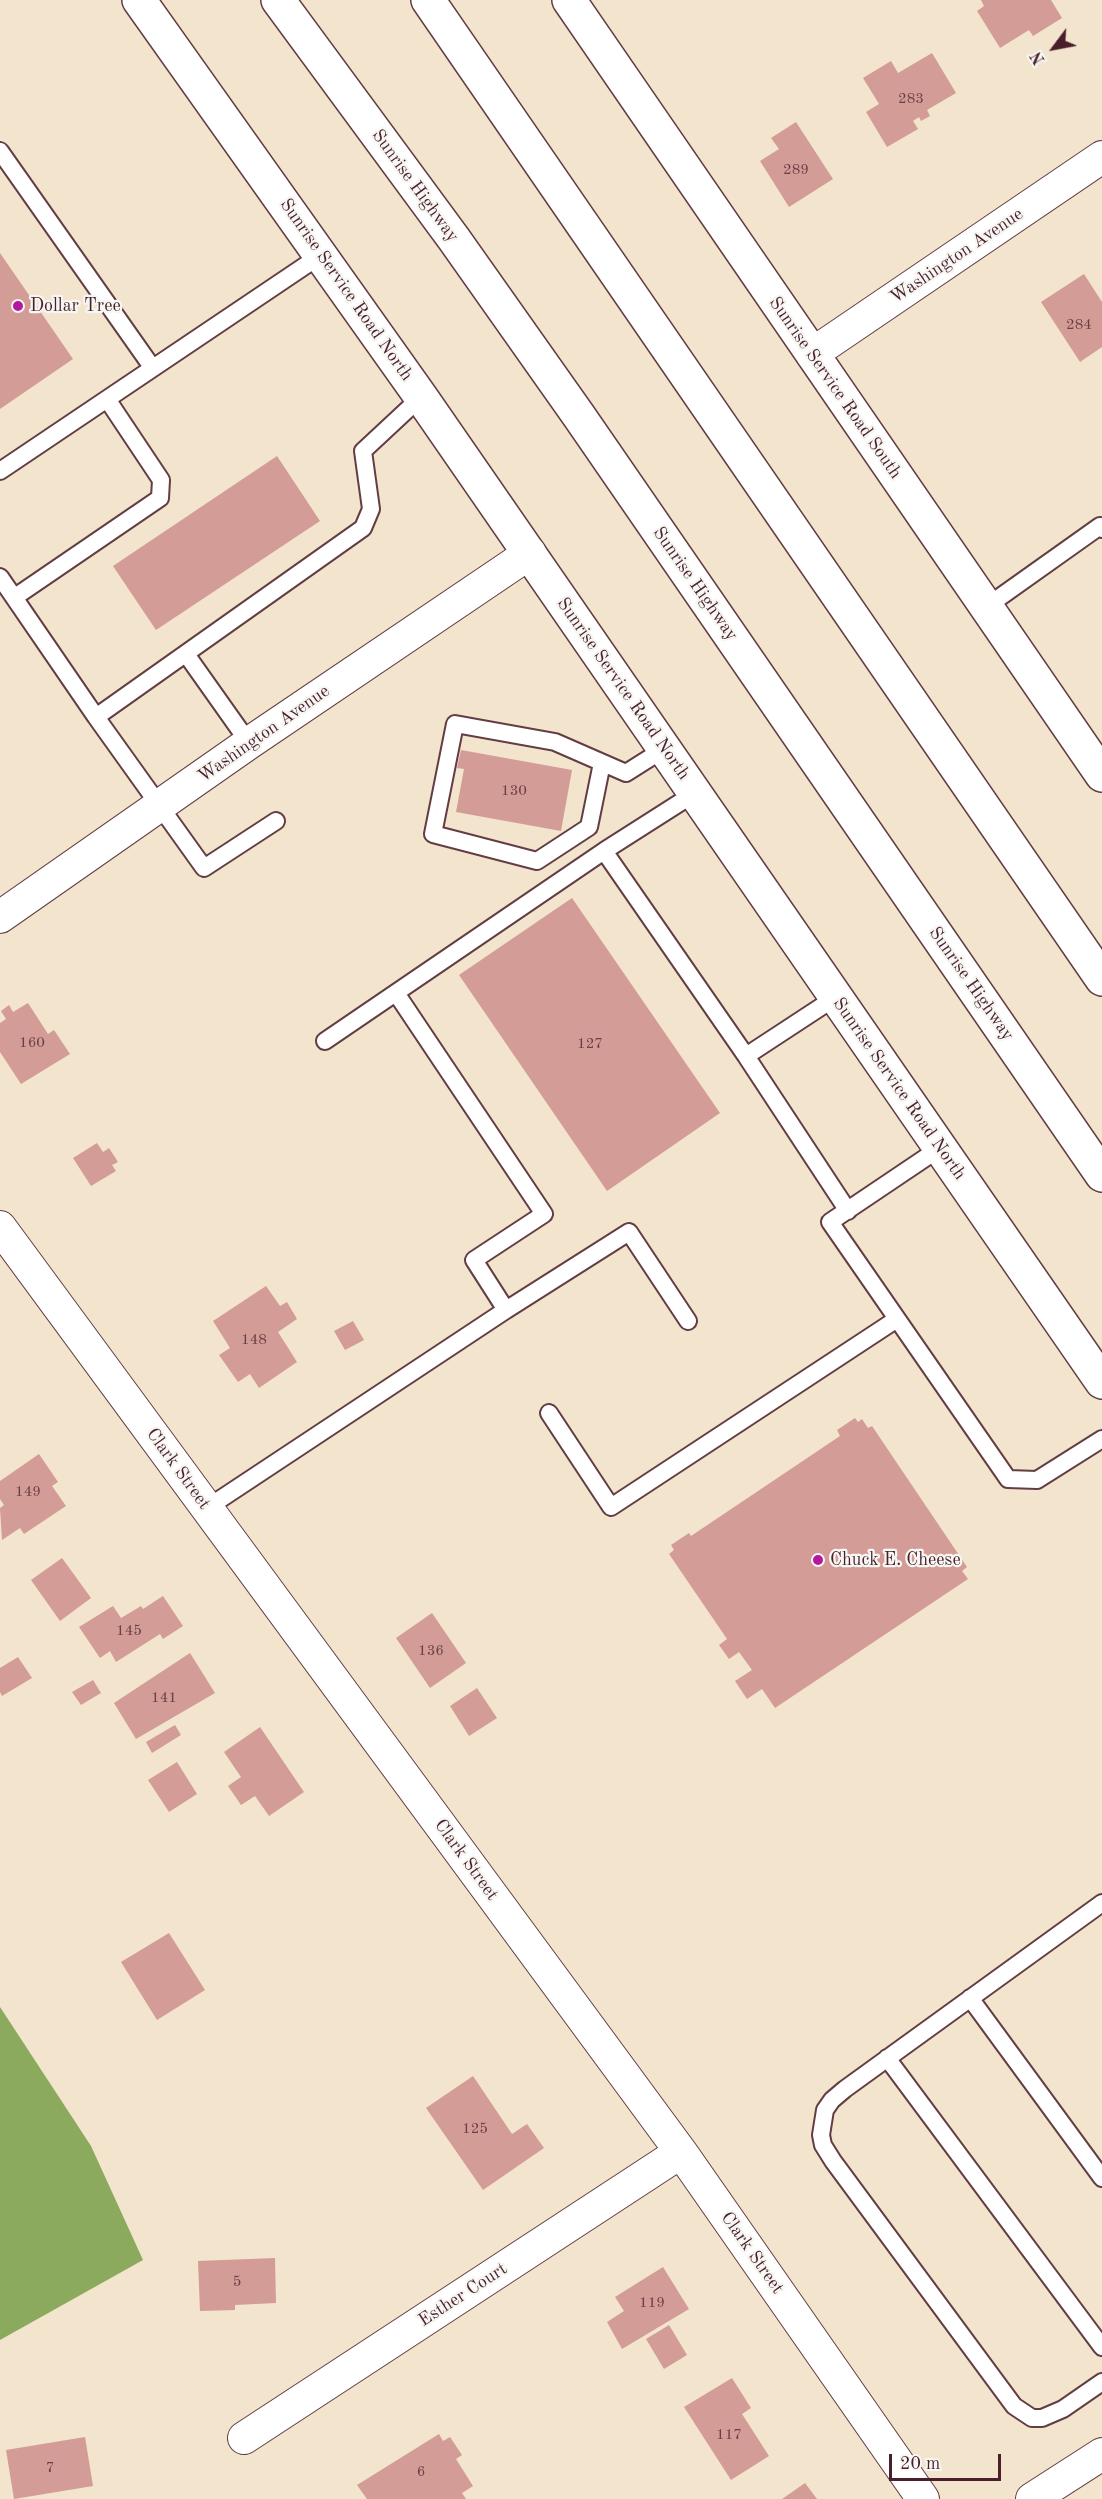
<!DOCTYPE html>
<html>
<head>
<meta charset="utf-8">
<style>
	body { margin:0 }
	#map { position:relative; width:1102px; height:2499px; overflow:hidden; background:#f2e4cd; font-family:"Old Standard TT",serif }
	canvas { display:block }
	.north { position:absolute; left:1024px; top:18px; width:60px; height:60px; -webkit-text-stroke:4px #f6f6f2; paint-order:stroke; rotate:238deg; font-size:16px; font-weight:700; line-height:24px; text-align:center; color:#4a1f2b }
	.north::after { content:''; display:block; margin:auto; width:21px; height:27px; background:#4a1f2b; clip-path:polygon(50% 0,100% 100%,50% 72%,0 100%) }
	.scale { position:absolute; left:889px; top:2454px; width:112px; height:27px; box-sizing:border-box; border:3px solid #4a1f2b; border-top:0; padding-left:8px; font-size:18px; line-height:21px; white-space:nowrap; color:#4a1f2b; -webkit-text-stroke:4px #f6f6f2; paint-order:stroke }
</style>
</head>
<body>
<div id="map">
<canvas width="1102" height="2499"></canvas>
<div class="north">N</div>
<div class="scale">20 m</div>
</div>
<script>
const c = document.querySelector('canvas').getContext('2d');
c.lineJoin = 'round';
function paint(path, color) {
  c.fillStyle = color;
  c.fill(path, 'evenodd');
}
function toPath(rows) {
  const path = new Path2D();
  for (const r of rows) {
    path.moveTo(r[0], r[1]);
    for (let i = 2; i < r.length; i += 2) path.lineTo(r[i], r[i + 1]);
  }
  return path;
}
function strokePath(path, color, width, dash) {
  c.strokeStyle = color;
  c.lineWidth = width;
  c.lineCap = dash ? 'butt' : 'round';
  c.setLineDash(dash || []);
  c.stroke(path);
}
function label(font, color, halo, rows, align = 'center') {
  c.font = font + ' "Old Standard TT",serif';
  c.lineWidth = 4.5;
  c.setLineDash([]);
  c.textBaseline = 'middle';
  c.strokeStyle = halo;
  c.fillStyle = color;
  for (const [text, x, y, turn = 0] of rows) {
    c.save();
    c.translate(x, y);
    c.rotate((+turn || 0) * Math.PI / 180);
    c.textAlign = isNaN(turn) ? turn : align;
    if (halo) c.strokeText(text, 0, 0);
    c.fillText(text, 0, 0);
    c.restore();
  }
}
paint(toPath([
	[0,2007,91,2146,143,2260,0,2340]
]), '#8caa5d');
paint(toPath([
	[981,0,1051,0,1062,18,1033,36,1029,30,1000,48,977,11,984,6],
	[932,53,956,93,927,110,930,116,921,121,919,117,913,121,918,129,887,147,866,112,879,104,863,78,891,61,898,73],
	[796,122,833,179,789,207,760,161,779,149,771,138],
	[0,253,73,359,0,409],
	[1084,274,1102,302,1102,347,1080,362,1041,302],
	[277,456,320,521,156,630,113,566],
	[461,750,572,770,561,831,456,812,464,769,457,768],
	[572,898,720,1113,607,1191,459,975],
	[28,1003,48,1034,54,1030,70,1054,21,1084,0,1052,0,1023,6,1019,1,1011,9,1005,13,1012],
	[97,1143,103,1152,109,1148,118,1162,112,1165,116,1171,91,1186,73,1158],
	[266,1286,280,1306,287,1302,297,1319,278,1332,297,1362,259,1388,250,1374,238,1382,219,1355,230,1348,213,1321],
	[353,1321,364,1340,345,1350,334,1331],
	[855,1418,858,1422,862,1419,868,1428,872,1426,967,1567,962,1571,968,1579,775,1708,762,1689,747,1699,735,1681,752,1670,739,1652,729,1659,719,1645,727,1639,669,1554,674,1550,671,1545,689,1533,691,1536,840,1436,837,1430],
	[39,1454,58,1482,52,1486,66,1506,24,1534,20,1528,2,1540,0,1508,4,1505,0,1499,0,1481],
	[62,1558,91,1598,60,1621,31,1580],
	[163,1596,183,1626,163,1639,160,1634,116,1662,110,1651,100,1658,79,1627,113,1606,121,1618,141,1606,143,1609],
	[432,1613,466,1663,430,1688,396,1638],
	[190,1653,215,1693,136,1739,114,1703],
	[18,1657,32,1678,2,1696,0,1692,0,1668],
	[93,1680,101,1693,81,1705,72,1692],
	[477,1688,497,1718,469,1736,450,1706],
	[175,1725,181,1735,152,1753,146,1742],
	[260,1727,304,1792,269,1816,255,1796,241,1805,228,1786,241,1777,224,1752],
	[177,1762,197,1794,169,1812,148,1780],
	[169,1933,205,1990,157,2020,121,1962],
	[473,2076,512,2134,527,2124,544,2148,483,2190,426,2108],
	[275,2258,276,2303,235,2305,235,2310,200,2311,198,2261],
	[663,2267,689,2309,622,2349,607,2322,624,2311,615,2297],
	[669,2325,687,2355,664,2369,646,2339],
	[732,2378,751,2408,742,2414,769,2456,731,2480,684,2407],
	[439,2434,443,2441,450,2437,462,2455,456,2459,473,2486,462,2493,466,2499,367,2499,357,2485],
	[85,2437,93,2486,14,2499,6,2450],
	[805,2483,817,2499,782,2499]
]), '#d39c96');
const service = toPath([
	[0,151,152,367],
	[0,471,321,255],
	[0,577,96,717,363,528,371,509,363,451,421,397],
	[15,597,160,498,161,480,107,399],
	[986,607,1100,526,1102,529],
	[186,654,249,743],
	[96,717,204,868,276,821],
	[602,763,589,827,537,861,433,834,455,724,555,742,626,773,664,749],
	[604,851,746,1056,848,1211],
	[325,1041,604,851,695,793],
	[746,1056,836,997],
	[940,1148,830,1222,1008,1479,1037,1480,1102,1439],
	[506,1310,629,1232,688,1321],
	[549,1413,611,1507,897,1319],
	[207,1508,506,1310,474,1260,544,1214,396,993],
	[1102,1903,845,2089,832,2100,825,2110,821,2135,823,2145,833,2161,1014,2406,1032,2418,1042,2418,1063,2409,1102,2382],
	[970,1998,1102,2178],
	[887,2058,1102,2347]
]);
const minor = toPath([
	[812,354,1102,157],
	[0,917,249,743,530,553],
	[0,1227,681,2152,923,2499],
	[244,2438,681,2152],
	[1032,2499,1102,2454]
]);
const secondary = toPath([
	[139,0,421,397,1102,1382],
	[569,0,1102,775]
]);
const motorway = toPath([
	[278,0,454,239,579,416,1102,1175],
	[428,0,1102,979]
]);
strokePath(service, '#633d43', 20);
strokePath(minor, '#633d43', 34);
strokePath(secondary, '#633d43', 36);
strokePath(motorway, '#633d43', 36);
strokePath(service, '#fff', 16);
strokePath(minor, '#fff', 32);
strokePath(secondary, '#fff', 33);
strokePath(motorway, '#fff', 33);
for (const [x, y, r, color] of [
	[18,306,6,"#b5179e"],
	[818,1560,6,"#b5179e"]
]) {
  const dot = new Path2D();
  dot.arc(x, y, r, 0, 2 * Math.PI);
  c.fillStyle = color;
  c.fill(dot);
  strokePath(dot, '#f6f6f2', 2);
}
label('15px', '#6c3e46', null, [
	["283",911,99],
	["289",796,170],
	["284",1079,325],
	["130",514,791],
	["160",32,1043],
	["127",590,1044],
	["148",254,1340],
	["149",28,1492],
	["145",129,1631],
	["136",431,1651],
	["141",164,1698],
	["125",475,2129],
	["5",237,2282],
	["119",652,2303],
	["117",729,2435],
	["7",50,2468],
	["6",421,2472]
]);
label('18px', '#4a1f2b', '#f6f6f2', [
	["Sunrise Highway",415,186,54],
	["Washington Avenue",957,256,-34],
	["Sunrise Service Road North",346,290,55],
	["Sunrise Service Road South",835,388,55],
	["Sunrise Highway",695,584,55],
	["Sunrise Service Road North",623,689,55],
	["Washington Avenue",264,734,-35],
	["Sunrise Highway",971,984,55],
	["Sunrise Service Road North",899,1089,55],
	["Clark Street",178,1469,54],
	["Clark Street",466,1860,54],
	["Clark Street",752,2253,55],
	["Esther Court",463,2295,-33]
]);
label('18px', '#4a1f2b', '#f6f6f2', [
	["Dollar Tree",30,306],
	["Chuck E. Cheese",830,1560]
], 'left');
</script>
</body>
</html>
